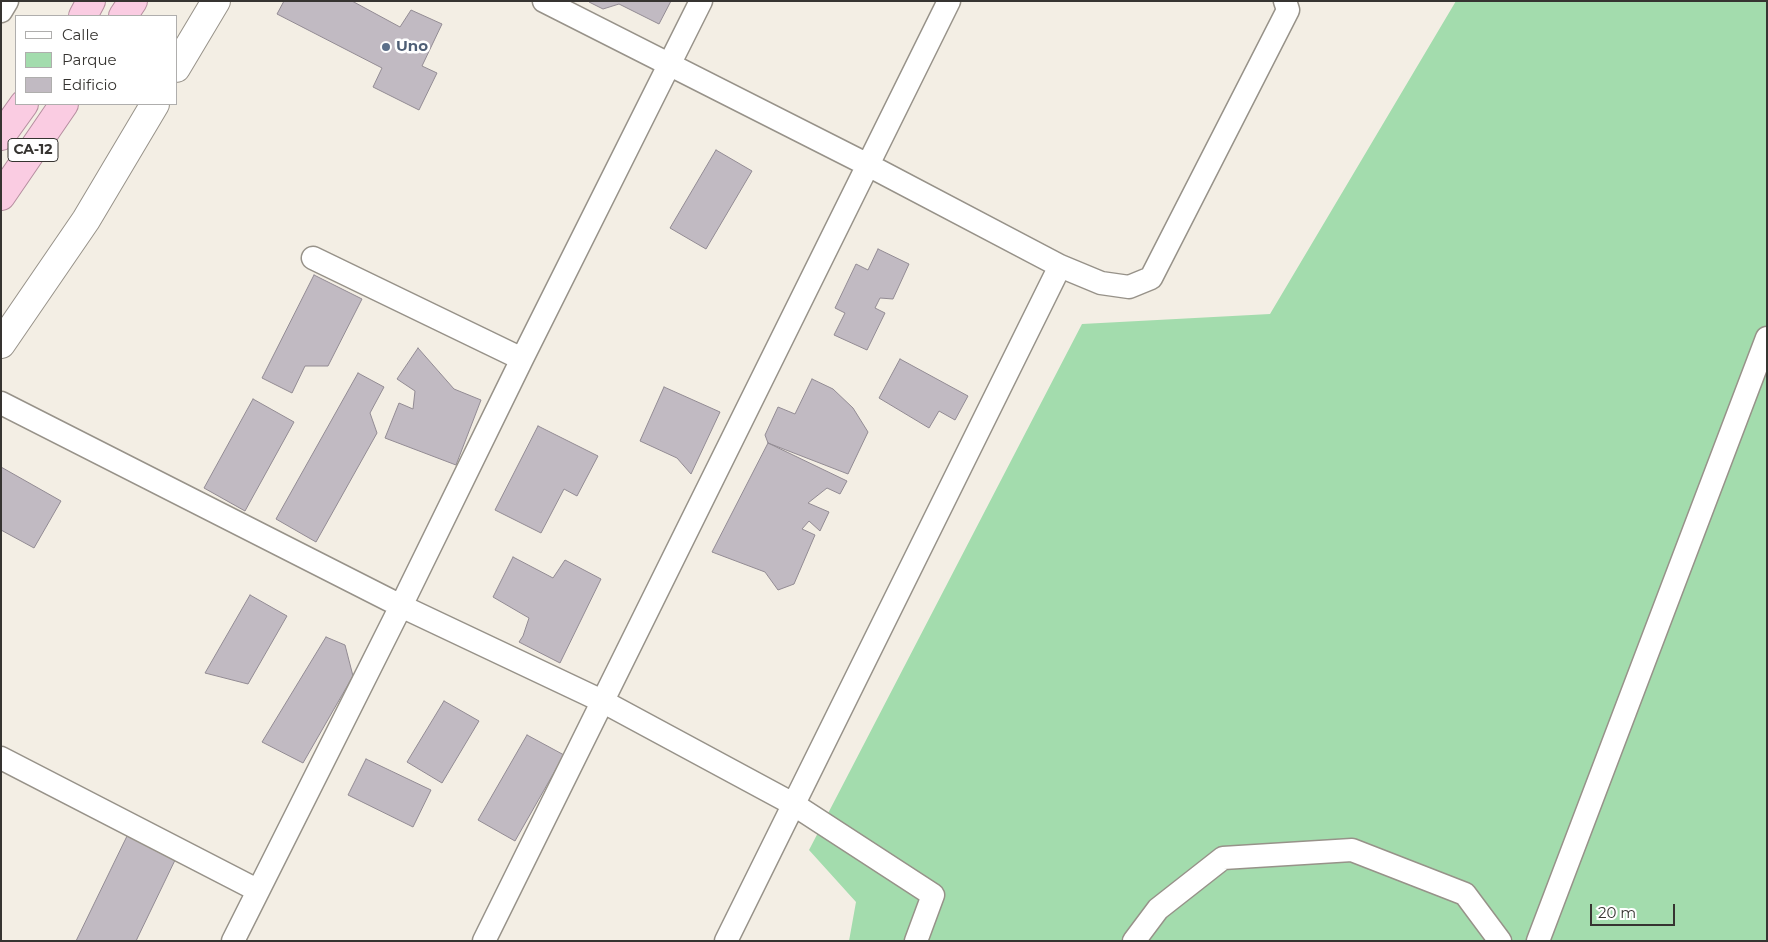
<!DOCTYPE html>
<html>
<head>
<meta charset="utf-8">
<style>
	body { margin:0 }
	#map { position:relative; width:1768px; height:942px; overflow:hidden; background:#f3eee4; font-family:Montserrat,sans-serif }
	canvas { display:block }
	.frame { position:absolute; inset:0; border:2px solid #363431; pointer-events:none }
	.legend { position:absolute; left:15px; top:15px; width:162px; height:90px; box-sizing:border-box; background:#fff; border:1px solid #afaead; margin:0; padding:6px 9px; list-style:none; font-size:15px; color:#363431 }
	.legend li { display:flex; align-items:center; gap:10px; height:25px }
	.legend b { width:25px; border:1px solid #afaead }
	.scale { position:absolute; left:1590px; top:904px; width:85px; height:22px; box-sizing:border-box; border:2px solid #363431; border-top:0; padding-left:6px; font-size:15px; line-height:18px; white-space:nowrap; color:#363431; -webkit-text-stroke:4px #fff; paint-order:stroke }
</style>
</head>
<body>
<div id="map">
<canvas width="1768" height="942"></canvas>
<div class="frame"></div>
<ul class="legend">
<li><b style="height:6px;background:#fff"></b>Calle</li>
<li><b style="height:14px;background:#a3dcad"></b>Parque</li>
<li><b style="height:14px;background:#c1bac2"></b>Edificio</li>
</ul>
<div class="scale">20 m</div>
</div>
<script>
const c = document.querySelector('canvas').getContext('2d');
c.lineJoin = 'round';
function paint(path, color) {
  c.fillStyle = color;
  c.fill(path, 'evenodd');
}
function toPath(rows) {
  const path = new Path2D();
  for (const r of rows) {
    path.moveTo(r[0], r[1]);
    for (let i = 2; i < r.length; i += 2) path.lineTo(r[i], r[i + 1]);
  }
  return path;
}
function strokePath(path, color, width, dash) {
  c.strokeStyle = color;
  c.lineWidth = width;
  c.lineCap = dash ? 'butt' : 'round';
  c.setLineDash(dash || []);
  c.stroke(path);
}
function label(font, color, halo, rows, align = 'center') {
  c.font = font + ' Montserrat,sans-serif';
  c.lineWidth = 5;
  c.setLineDash([]);
  c.textBaseline = 'middle';
  c.strokeStyle = halo;
  c.fillStyle = color;
  for (const [text, x, y, turn = 0] of rows) {
    c.save();
    c.translate(x, y);
    c.rotate((+turn || 0) * Math.PI / 180);
    c.textAlign = isNaN(turn) ? turn : align;
    if (halo) c.strokeText(text, 0, 0);
    c.fillText(text, 0, 0);
    c.restore();
  }
}
paint(toPath([
	[1456,1,1767,1,1767,941,849,941,856,902,809,850,1082,324,1270,314]
]), '#a3dcad');
const building = toPath([
	[284,1,352,1,400,27,411,10,442,24,422,66,437,73,419,110,373,87,382,68,277,14,284,1],
	[590,1,671,1,659,24,619,4,603,9,589,2,590,1],
	[716,150,752,171,706,249,670,228,716,150],
	[878,249,909,264,893,299,880,298,875,308,885,313,867,350,834,335,845,313,835,308,856,264,868,270,878,249],
	[314,275,362,299,328,366,305,366,292,393,262,378,314,275],
	[418,348,454,389,481,400,456,465,385,438,399,403,413,409,415,391,397,379,418,348],
	[900,359,968,396,955,420,939,411,929,428,879,398,900,359],
	[358,373,384,387,370,413,377,433,316,542,276,519,358,373],
	[812,379,833,389,853,408,868,432,848,474,768,443,765,435,778,407,795,414,812,379],
	[664,387,720,412,691,474,677,458,640,441,664,387],
	[253,399,294,422,245,511,204,488,253,399],
	[538,426,598,456,577,496,564,489,541,533,495,510,538,426],
	[768,443,847,481,840,494,827,488,808,503,829,512,820,531,809,521,802,529,815,535,794,584,778,590,765,572,712,552,768,443],
	[1,467,61,501,34,548,1,530,1,467],
	[513,557,553,578,565,560,601,579,560,663,519,642,523,636,529,618,493,597,513,557],
	[250,595,287,616,248,684,205,673,250,595],
	[326,637,345,645,353,676,303,763,262,742,326,637],
	[444,701,479,721,442,783,407,762,444,701],
	[527,735,564,755,515,841,478,820,527,735],
	[366,759,431,790,413,827,348,795,366,759],
	[129,832,177,856,136,941,76,941,129,832]
]);
paint(building, '#c1bac2');
strokePath(building, '#928b93', 1);
const minor = toPath([
	[544,1,868,165,1060,266,1101,283,1129,287,1151,278,1288,10,1285,1],
	[1,11,7,1],
	[313,258,522,359],
	[1,403,401,606,602,701,793,804,933,895,916,941],
	[1,758,257,890],
	[233,941,401,606,522,359,701,1],
	[484,941,949,1],
	[726,941,1060,266],
	[1134,941,1158,909,1223,858,1352,850,1465,894,1500,941],
	[1538,941,1767,338]
]);
const tertiary = toPath([
	[176,68,216,1],
	[1,344,86,220,155,104]
]);
const trunk = toPath([
	[83,16,91,1],
	[123,16,133,1],
	[1,136,24,104],
	[1,196,64,104]
]);
strokePath(minor, '#979289', 25);
strokePath(tertiary, '#979289', 30);
strokePath(trunk, '#b58e9f', 30);
strokePath(minor, '#fff', 22);
strokePath(tertiary, '#fff', 28);
strokePath(trunk, '#facce2', 28);
for (const [x, y, r, color] of [
	[386,47,5,"#5c6f8a"]
]) {
  const dot = new Path2D();
  dot.arc(x, y, r, 0, 2 * Math.PI);
  c.fillStyle = color;
  c.fill(dot);
  strokePath(dot, '#fff', 2);
}
for (const [x, y, w] of [
	[33,150,50]
]) {
  const box = new Path2D();
  box.roundRect(x - w / 2, y - 11.5, w, 23, 4);
  c.fillStyle = '#fff';
  c.fill(box);
  strokePath(box, '#363431', 1);
}
label('bold 14px', '#363431', null, [
	["CA-12",33,150]
]);
label('bold 15px', '#4e5e75', '#fff', [
	["Uno",396,47]
], 'left');
</script>
</body>
</html>
